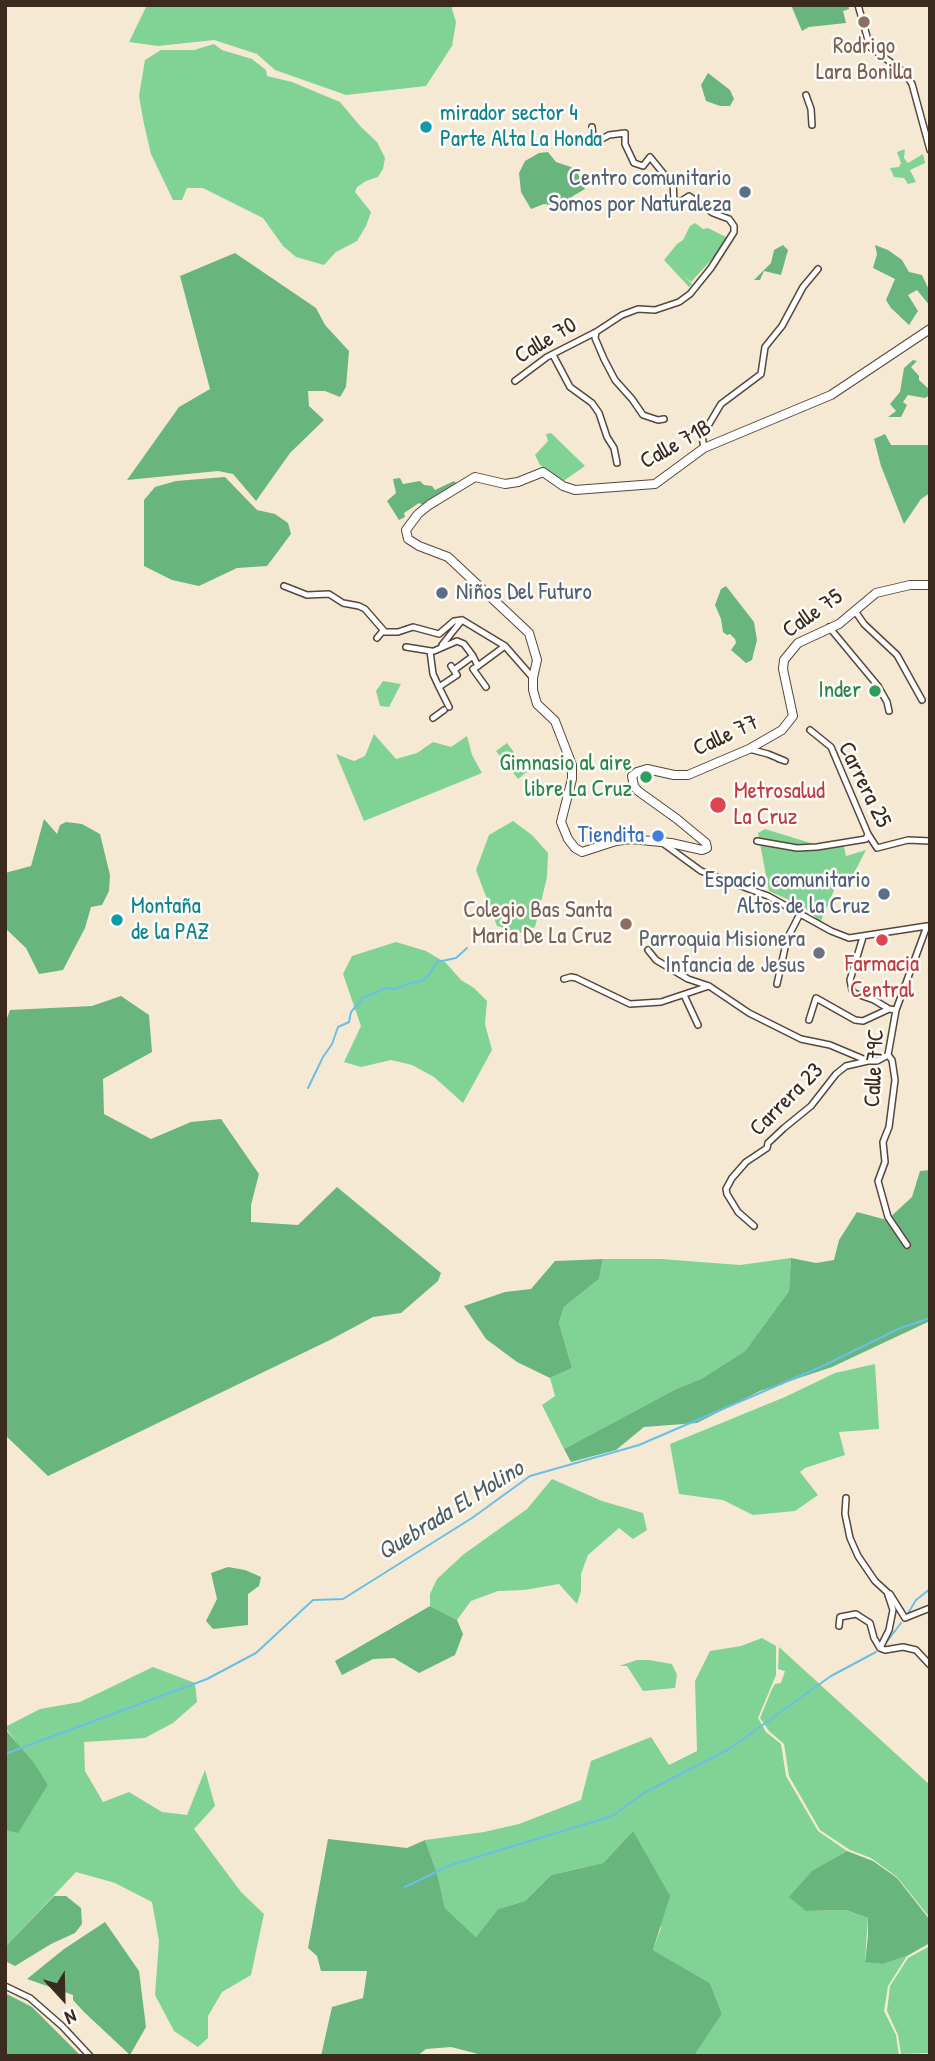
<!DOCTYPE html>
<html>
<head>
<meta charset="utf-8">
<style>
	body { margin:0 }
	#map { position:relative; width:935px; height:2061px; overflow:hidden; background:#f6e9d4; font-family:"Patrick Hand",sans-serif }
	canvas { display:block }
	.frame { position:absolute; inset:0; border:7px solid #3b2a1e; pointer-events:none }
	.north { position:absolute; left:28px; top:1963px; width:70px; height:70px; -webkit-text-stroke:5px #fdfcf7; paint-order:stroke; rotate:158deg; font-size:19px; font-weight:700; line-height:28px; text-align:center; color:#3b2a1e }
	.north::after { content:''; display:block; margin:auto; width:24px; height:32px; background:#3b2a1e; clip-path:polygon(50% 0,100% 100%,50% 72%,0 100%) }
</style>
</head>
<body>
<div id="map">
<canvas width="935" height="2061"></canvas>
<div class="frame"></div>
<div class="north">N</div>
</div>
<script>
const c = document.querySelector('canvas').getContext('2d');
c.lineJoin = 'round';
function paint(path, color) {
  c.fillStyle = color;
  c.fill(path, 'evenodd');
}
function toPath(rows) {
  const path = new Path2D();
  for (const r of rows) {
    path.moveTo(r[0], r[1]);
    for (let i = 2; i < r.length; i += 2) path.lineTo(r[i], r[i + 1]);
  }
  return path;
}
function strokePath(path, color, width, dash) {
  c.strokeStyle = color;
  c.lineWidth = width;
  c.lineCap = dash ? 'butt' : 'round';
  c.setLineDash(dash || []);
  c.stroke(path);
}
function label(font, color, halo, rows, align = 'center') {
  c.font = font + ' "Patrick Hand",sans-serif';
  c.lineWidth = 5;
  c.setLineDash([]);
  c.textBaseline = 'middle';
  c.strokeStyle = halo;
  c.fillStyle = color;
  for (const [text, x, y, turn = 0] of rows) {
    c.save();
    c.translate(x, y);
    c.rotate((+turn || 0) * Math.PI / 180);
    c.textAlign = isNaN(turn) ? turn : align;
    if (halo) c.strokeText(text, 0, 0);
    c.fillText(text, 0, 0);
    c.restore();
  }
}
paint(toPath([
	[147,5,453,5,452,9,456,22,452,46,426,86,346,95,275,70,257,54,214,40,158,46,129,42],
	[214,44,222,50,252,59,266,70,267,76,292,82,340,102,361,127,377,142,385,158,383,169,378,177,366,181,357,187,355,192,371,212,366,226,357,241,336,252,324,265,296,257,283,246,263,218,203,188,187,188,182,200,173,200,151,154,144,124,139,96,145,60,161,50,194,50],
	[905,149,904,158,908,163,923,154,925,163,910,170,916,182,908,184,904,178,894,177,890,168,899,167,901,163,897,152],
	[695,223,703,229,708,228,728,238,723,247,691,282,682,274,692,284,689,287,664,260,677,244,683,240,690,226],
	[551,433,585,466,562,482,540,465,535,455,548,441,546,434],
	[383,681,401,684,389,707,380,706,376,691],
	[374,734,396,759,417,753,433,742,451,747,467,736,472,755,482,773,364,821,336,754,354,761,365,756],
	[507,743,528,771,518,779,496,751],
	[513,821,532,835,548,853,547,877,535,927,521,933,497,926,476,870,489,835],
	[765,829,817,845,843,842,846,856,866,850,853,875,835,888,820,923,811,912,798,904,769,891,758,833],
	[396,942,426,951,446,963,461,980,474,988,487,1001,485,1024,492,1050,463,1103,434,1077,412,1065,391,1060,361,1067,344,1062,361,1026,343,974,352,956],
	[791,1258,789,1291,745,1351,701,1379,676,1389,564,1449,542,1405,555,1396,550,1378,572,1368,559,1323,564,1307,599,1279,603,1259,661,1259,740,1265],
	[875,1364,879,1429,839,1432,845,1455,805,1468,800,1472,818,1495,795,1511,753,1515,723,1500,679,1494,670,1444,785,1397,835,1373],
	[552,1479,602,1501,643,1513,647,1530,633,1539,619,1528,588,1555,581,1574,581,1591,577,1604,559,1584,524,1590,498,1591,471,1601,457,1620,430,1606,430,1594,437,1579,464,1554,527,1509],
	[762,1638,776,1646,776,1675,758,1718,766,1732,781,1744,786,1776,818,1831,847,1851,813,1870,806,1911,846,1910,868,1918,865,1961,883,1964,907,1956,888,1986,884,2011,896,2035,899,2056,694,2056,722,2014,710,1983,653,1950,661,1928,632,1832,603,1863,551,1875,525,1901,498,1909,476,1937,445,1908,437,1873,425,1840,484,1832,519,1824,581,1800,591,1761,651,1737,669,1765,697,1751,695,1681,710,1651,741,1646],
	[779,1647,930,1785,930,1918,897,1877,871,1858,850,1850,820,1830,789,1776,784,1744,769,1731,760,1718,772,1689,775,1684,781,1683,785,1671,778,1669],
	[637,1660,649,1660,672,1664,677,1675,675,1688,643,1691,627,1666,619,1666],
	[153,1667,195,1683,197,1702,173,1723,145,1738,84,1742,85,1771,103,1802,129,1792,162,1812,187,1815,205,1770,215,1806,194,1829,241,1892,264,1914,251,1975,222,1992,208,2016,208,2038,198,2047,174,2031,155,1995,159,1941,152,1902,115,1883,76,1872,5,1947,5,1830,18,1832,48,1785,5,1727,40,1709,80,1702],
	[930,1946,930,2053,901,2054,898,2035,887,2011,890,1986,908,1958]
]), '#80d394');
paint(toPath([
	[791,5,848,5,849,9,843,11,846,23,809,27,802,31],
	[708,73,730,90,734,99,730,106,720,106,706,101,701,85],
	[548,152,556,162,571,167,577,172,585,189,573,196,565,207,544,204,531,209,521,192,519,173,525,161,539,153],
	[783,245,788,250,781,275,764,271,760,280,754,280,771,263,774,250],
	[875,245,888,250,902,260,909,272,922,275,930,292,930,306,917,290,908,295,918,311,909,325,891,308,886,300,895,279,873,268,877,254],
	[235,253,316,308,325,325,349,351,346,387,340,397,325,391,308,391,309,406,324,420,290,453,256,501,233,474,218,471,127,480,179,407,210,389,180,276],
	[913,360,917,361,911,367,919,376,919,380,930,390,930,395,925,398,908,395,903,402,907,405,901,417,888,417,896,411,890,404,900,392,904,368],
	[885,434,891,445,930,445,930,493,921,499,904,524,881,466,874,439],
	[225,477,257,510,275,514,288,523,291,534,267,566,237,568,199,586,172,580,144,566,144,500,155,487,176,481],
	[400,478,403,484,420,481,424,485,432,486,435,490,454,481,461,488,438,500,439,505,425,513,423,505,419,503,404,513,405,517,399,520,387,501,396,493,393,479],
	[726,586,754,622,757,640,752,660,746,663,731,650,736,643,735,639,730,634,727,635,723,632,721,619,715,605,721,589],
	[44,819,57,834,60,825,66,822,82,824,100,834,110,875,109,891,102,905,91,907,85,928,63,970,39,974,26,948,5,928,5,873,31,866],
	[121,996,149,1015,152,1052,103,1079,104,1114,151,1139,191,1122,221,1119,259,1174,251,1205,251,1222,298,1225,337,1187,441,1273,438,1281,401,1313,373,1317,330,1340,48,1476,5,1435,5,1024,10,1010,92,1006],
	[930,1170,930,1321,832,1367,760,1391,697,1423,644,1427,616,1450,571,1462,564,1449,676,1389,701,1379,745,1351,789,1291,791,1258,816,1263,834,1260,839,1240,857,1212,887,1220,912,1197,920,1171],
	[603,1259,599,1279,564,1307,559,1323,572,1368,550,1378,517,1362,486,1339,464,1306,505,1292,531,1289,555,1261],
	[228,1567,245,1570,261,1577,259,1586,248,1594,248,1625,213,1629,206,1621,217,1599,211,1573],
	[430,1606,457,1620,463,1634,455,1655,419,1673,394,1658,373,1659,342,1675,335,1661],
	[5,1729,34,1763,48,1785,18,1833,5,1830],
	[633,1831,670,1896,653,1950,710,1983,722,2014,694,2056,486,2056,451,2047,426,2049,417,2056,321,2056,332,2007,363,1998,367,1971,321,1971,317,1956,308,1948,328,1839,407,1848,425,1840,437,1873,445,1908,476,1937,498,1909,525,1901,551,1875,603,1863],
	[847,1851,873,1861,897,1878,930,1920,930,1943,907,1956,883,1964,865,1962,868,1936,868,1918,846,1910,806,1911,789,1897,813,1870],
	[54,1896,66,1896,81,1908,82,1924,75,1933,51,1944,15,1966,5,1961,5,1947],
	[105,1922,139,1971,146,2027,130,2055,84,2012,73,2000,73,1995,27,1979,64,1949],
	[5,1993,32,2007,81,2056,5,2056]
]), '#68b57e');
strokePath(toPath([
	[308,1088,323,1057,332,1044,338,1027,349,1022,351,1012,363,998,386,988,395,989,410,983,422,981,429,975,437,962,456,958,467,948],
	[907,1615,916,1600,930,1589],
	[885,1644,901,1623],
	[5,1754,207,1679,256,1653,313,1600,343,1599,472,1518,530,1476,639,1445,825,1365,898,1329,930,1318],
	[405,1887,451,1865,612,1816,644,1793,729,1749,831,1676,876,1652]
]), '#69bfe6', 2);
const street = toPath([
	[858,5,870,47,905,73,912,84,930,150],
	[806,95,811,109,812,125],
	[596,332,595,338,604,359,615,380,632,399,643,415,658,420,664,419],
	[553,355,570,387,592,403,599,413,607,437,614,448,617,463],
	[515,381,547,357,596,332,622,315,638,309,655,310,679,302,690,294,711,268,734,232,734,226,729,219,713,213,689,196,678,203,674,202,673,181,667,178,650,157,643,166,634,163,625,144,625,133,609,135,598,141,593,137,592,127],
	[704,448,702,436,721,404,761,374,765,347,782,326,803,287,818,269],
	[284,586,307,595,329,594,343,603,359,606,365,609,385,632,398,632,413,627,439,634,454,621,462,620,505,646,533,678],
	[855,611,864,624,897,655,922,700],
	[829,627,878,686,887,702,889,711],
	[377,638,382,632,385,632],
	[442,645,462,620],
	[406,647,431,651],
	[430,651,433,674,439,687,457,675,451,666],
	[434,651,457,641,464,644,473,656,454,670],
	[473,656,478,666,505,646],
	[478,666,473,669,486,687],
	[439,687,449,707],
	[433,718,444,710],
	[810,730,831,747,868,834,877,848,908,840,930,841],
	[749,749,768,754,785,761,779,759],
	[757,841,797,848,817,847,866,839,868,834],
	[664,844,701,871,768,896,831,931,849,938,927,926],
	[863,937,850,980,852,990,854,993,874,1000,889,1009],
	[648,950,656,960,688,979,709,986,749,1013,801,1039,830,1045,868,1061,877,1061,888,1055],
	[564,979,571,977,576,978,630,1004,661,1002,709,986],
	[777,984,787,939,801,912],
	[684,995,698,1025],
	[809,1020,816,998,855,1020,863,1021,889,1009,896,1010],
	[754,1226,738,1212,727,1194,726,1189,732,1178,746,1162,767,1148,768,1143,784,1128,811,1106,836,1074,846,1066,868,1061],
	[907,1245,888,1217,878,1181,885,1162,883,1142,889,1127,895,1080,892,1060,888,1055,896,1010,927,926],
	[846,1498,845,1514,850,1538,858,1556,875,1581,887,1592,893,1610,889,1630,880,1648],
	[890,1594,905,1618,930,1608],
	[839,1626,840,1617,856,1614,870,1623,874,1638,880,1648,885,1650,903,1647,916,1650,930,1665],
	[5,1986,30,1998,62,2026,90,2056]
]);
const secondary = toPath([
	[930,329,831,395,704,448,655,484,575,490,563,486,543,472,518,482,505,484,475,477,429,505,418,514,406,530,408,539,419,546,448,557,529,633,537,660,533,678,533,690,537,704,555,721,572,765,572,779,561,822,568,839,575,848,582,852,616,841,631,839,671,843,702,850,707,848,706,843,677,819,638,791,634,786,632,776,637,772,647,769,674,775,688,775,749,749,782,730,793,716,783,669,784,660,798,643,839,624,876,593,910,585,930,585]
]);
strokePath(street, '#574739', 8);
strokePath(secondary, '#574739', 10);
strokePath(street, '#fff', 5);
strokePath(secondary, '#fff', 8);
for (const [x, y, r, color] of [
	[864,22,7,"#8d6e63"],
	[426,127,7,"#0f9aa8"],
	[745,192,7,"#5c6f8a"],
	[442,593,7,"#5c6f8a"],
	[875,691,7,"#2e9e5b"],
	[646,777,7,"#2e9e5b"],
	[718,805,9,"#e0444e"],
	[658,836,7,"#3f7fe0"],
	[884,894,7,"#5c6f8a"],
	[117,920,7,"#0f9aa8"],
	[626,924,7,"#8d6e63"],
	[882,940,7,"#e0444e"],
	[819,953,7,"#6b7280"]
]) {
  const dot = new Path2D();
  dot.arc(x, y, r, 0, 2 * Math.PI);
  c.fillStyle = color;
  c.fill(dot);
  strokePath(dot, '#fdfcf7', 2.5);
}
label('23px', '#785e54', '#fdfcf7', [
	["Rodrigo",864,47],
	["Lara Bonilla",864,73],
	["Colegio Bas Santa",612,911,"right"],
	["Maria De La Cruz",612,937,"right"]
]);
label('23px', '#0d838f', '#fdfcf7', [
	["mirador sector 4",440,114],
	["Parte Alta La Honda",440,140],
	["Montaña",131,907],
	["de la PAZ",131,933]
], 'left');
label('23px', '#4e5e75', '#fdfcf7', [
	["Centro comunitario",731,179],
	["Somos por Naturaleza",731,205],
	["Niños Del Futuro",456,593,"left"],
	["Espacio comunitario",870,881],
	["Altos de la Cruz",870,907]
], 'right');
label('23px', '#3b2a1e', '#fdfcf7', [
	["Calle 70",546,341,-31],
	["Calle 71B",676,445,-29],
	["Calle 75",813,614,-35],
	["Calle 77",726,736,-25],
	["Carrera 25",864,785,64],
	["Calle 79C",875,1068,-87],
	["Carrera 23",787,1100,-45]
]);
label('23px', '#27864d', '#fdfcf7', [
	["Inder",861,691],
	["Gimnasio al aire",632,764],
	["libre La Cruz",632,790]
], 'right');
label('23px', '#be3a42', '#fdfcf7', [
	["Metrosalud",734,792],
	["La Cruz",734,818],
	["Farmacia",882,965,"center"],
	["Central",882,991,"center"]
], 'left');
label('23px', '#366cbe', '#fdfcf7', [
	["Tiendita",644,836]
], 'right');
label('23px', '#5b616d', '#fdfcf7', [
	["Parroquia Misionera",805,940],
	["Infancia de Jesus",805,966]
], 'right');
label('italic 24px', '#4b5e64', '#fdfcf7', [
	["Quebrada El Molino",451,1511,-32]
]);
</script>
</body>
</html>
